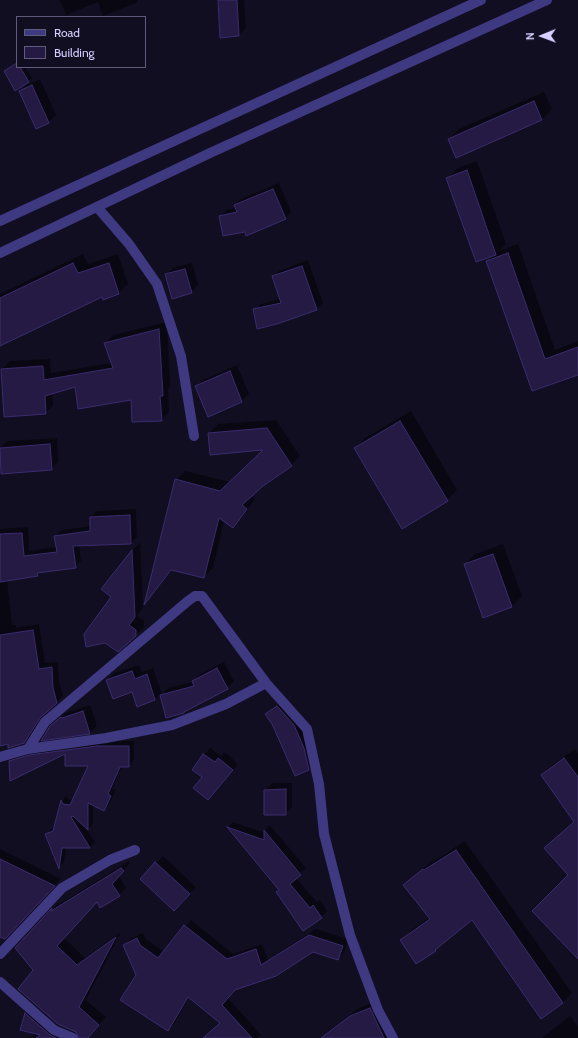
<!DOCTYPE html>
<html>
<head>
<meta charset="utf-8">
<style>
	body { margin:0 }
	#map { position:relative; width:578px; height:1038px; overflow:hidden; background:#120e22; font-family:Cabin,sans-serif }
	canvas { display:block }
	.legend { position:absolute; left:16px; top:16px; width:130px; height:52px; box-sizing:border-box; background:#120e22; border:1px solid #605b7a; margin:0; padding:5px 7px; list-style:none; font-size:12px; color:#d6cfff }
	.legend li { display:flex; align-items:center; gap:8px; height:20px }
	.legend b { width:20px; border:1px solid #605b7a }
	.north { position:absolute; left:522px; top:16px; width:40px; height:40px; -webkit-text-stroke:3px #120e22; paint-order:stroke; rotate:269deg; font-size:11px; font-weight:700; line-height:16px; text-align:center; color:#d6cfff }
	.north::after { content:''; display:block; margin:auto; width:14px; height:18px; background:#d6cfff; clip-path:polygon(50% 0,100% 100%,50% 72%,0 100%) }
</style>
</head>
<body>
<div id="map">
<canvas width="578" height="1038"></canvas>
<ul class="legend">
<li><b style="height:5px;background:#3e3981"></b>Road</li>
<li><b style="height:11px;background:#241a43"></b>Building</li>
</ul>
<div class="north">N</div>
</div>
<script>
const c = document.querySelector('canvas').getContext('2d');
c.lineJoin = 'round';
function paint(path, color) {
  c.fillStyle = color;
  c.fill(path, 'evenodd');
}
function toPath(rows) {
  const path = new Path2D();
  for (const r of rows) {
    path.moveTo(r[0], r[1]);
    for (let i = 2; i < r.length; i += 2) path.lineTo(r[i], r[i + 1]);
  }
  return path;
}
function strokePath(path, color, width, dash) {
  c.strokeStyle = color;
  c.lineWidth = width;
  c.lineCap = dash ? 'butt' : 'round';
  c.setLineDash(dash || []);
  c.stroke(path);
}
paint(toPath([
	[60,0,138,0,136,3,103,16,98,2,66,15],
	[219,0,244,0,246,28,239,35],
	[17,63,17,67,25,67,32,78,29,81,5,72],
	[40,79,56,115,49,122,36,127,20,92,27,85],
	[544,92,552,109,542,120,457,157,449,139,459,129],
	[477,161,506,244,499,251,518,244,555,350,578,341,578,374,532,390,487,261,494,255,448,178,458,168],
	[279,183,291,212,285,219,245,230,220,216,226,210,236,208,235,205,241,199],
	[83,254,88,264,118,254,128,284,118,293,103,295,0,345,0,294],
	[308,260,323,303,316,309,255,310,261,304,281,299,273,277,279,271],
	[192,263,198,285,191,292,166,275,173,268],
	[167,322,170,387,168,390,169,412,162,420,132,399,76,386,52,393,53,406,45,413,2,369,10,361,50,359,51,373,112,363,106,343,113,335],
	[237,365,249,394,242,401,208,415,196,386,203,380],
	[411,411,457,490,447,500,355,448,365,438],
	[276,420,300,456,291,465,262,485,250,496,255,499,241,518,233,527,224,521,213,568,204,577,173,569,146,601,176,480,185,471,230,482,265,449,209,433,218,424],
	[57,438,58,462,51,469,2,473,0,448,7,441],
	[136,509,137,537,131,543,79,545,81,561,75,567,41,572,37,575,7,580,12,625,16,625,16,628,39,624,45,663,58,662,59,682,63,696,44,713,30,736,23,743,9,743,0,745,0,529,28,527,29,551,57,547,55,536,62,530,91,526,91,517,97,511],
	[140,543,143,607,137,616,144,621,144,627,135,636,105,642,113,597,103,589,132,550],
	[503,544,522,596,511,607,465,564,475,554],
	[224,662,234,681,227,688,167,717,161,694,155,699,138,705,133,691,107,680,114,673,139,665,142,672,153,668,162,694,168,688,193,682,200,674],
	[284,700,300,718,315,763,309,769,267,714,273,708],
	[90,705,97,726,90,733,43,739,58,720,68,711,68,712],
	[103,741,134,741,134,760,129,766,122,766,112,789,116,790,109,805,104,810,93,804,93,824,87,830,95,842,90,847,66,847,64,862,59,867,46,835,51,829,55,828,62,801,66,796,68,799,73,800,90,765,66,752,10,762,15,756],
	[210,748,221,756,225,752,238,764,214,793,203,777,193,770],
	[575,749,578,753,578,957,570,875,575,822,542,775,552,765],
	[272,783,292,783,292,807,285,814,265,790],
	[233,822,265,833,265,830,270,825,306,868,296,878,317,902,320,900,327,911,321,917,280,890,228,827],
	[465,841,572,993,562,1003,472,919,444,941,435,950,417,963,401,940,410,931,430,917,404,885,433,860,434,861],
	[0,849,61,879,13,930,0,937],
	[163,856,196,887,181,903,156,863],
	[129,861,130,863,119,876,126,888,119,895,97,901,64,938,85,958,121,932,86,1000,106,1017,88,1038,36,1038,30,1031,22,1029,26,1013,33,1006,59,1029,81,1038,35,970,16,948,58,903,58,905],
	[191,920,233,954,262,944,268,960,316,929,348,939,344,953,338,959,312,951,236,989,228,998,261,1035,257,1038,205,1038,221,1023,189,997,174,1024,168,1030,137,975,124,945,130,939,143,933,146,939,164,952],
	[379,1000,396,1038,323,1037,332,1029,359,1008],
	[570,1016,578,1027,578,1038,542,1038]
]), '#0007');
const building = toPath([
	[218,0,237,0,239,36,220,38,218,0],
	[17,63,17,67,20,67,29,82,15,91,4,71,17,63],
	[32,85,49,123,36,129,19,91,32,85],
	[534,101,542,120,456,158,448,139,534,101],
	[467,170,496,255,476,262,446,178,467,170],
	[273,189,286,219,246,236,245,232,223,236,219,216,237,212,234,205,273,189],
	[508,253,545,359,578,347,578,375,532,391,486,261,508,253],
	[73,263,78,273,109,263,119,294,103,300,102,297,0,346,0,298,73,263],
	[302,266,317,310,277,324,257,329,253,309,281,303,272,276,302,266],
	[185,269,192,293,172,299,165,274,185,269],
	[159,329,163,396,160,396,162,421,132,422,131,400,78,409,75,387,45,396,46,414,4,417,1,369,43,366,44,380,113,368,104,343,159,329],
	[230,371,242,402,208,417,195,386,230,371],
	[400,421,448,501,402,529,354,448,400,421],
	[267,428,292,466,263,486,242,505,247,509,233,528,219,518,204,578,171,570,144,605,175,479,220,491,263,450,210,455,208,433,267,428],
	[50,444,52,470,1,474,0,448,50,444],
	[130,515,131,544,73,546,76,568,37,573,38,576,0,582,0,534,22,533,24,556,57,552,54,536,90,531,90,517,130,515],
	[132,550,135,617,129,625,136,630,136,636,118,652,105,643,86,647,84,634,111,597,101,589,132,550],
	[493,554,512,607,483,618,464,564,493,554],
	[33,630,39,669,52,667,53,688,57,703,40,718,24,743,8,748,8,744,0,746,0,635,33,630],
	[217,668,228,689,184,712,184,713,166,718,160,695,194,686,192,681,217,668],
	[132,671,135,679,147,674,155,700,137,707,132,692,113,699,106,680,132,671],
	[277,706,294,725,304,748,309,770,295,776,272,724,265,714,277,706],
	[83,711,90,734,41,741,50,726,61,717,62,718,83,711],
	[97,746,129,746,129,767,120,767,108,794,111,796,104,811,88,803,88,830,73,816,71,817,90,848,62,848,59,869,45,834,53,831,61,800,63,804,70,805,88,766,65,766,65,754,10,781,9,761,29,755,97,746],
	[203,754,215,762,218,758,233,770,208,800,193,788,202,777,192,770,203,754],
	[564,758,578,777,578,959,532,911,568,875,544,848,574,822,541,775,564,758],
	[286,789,286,815,264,815,264,790,286,789],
	[227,827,264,840,264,830,301,875,290,884,310,908,313,905,322,918,303,931,276,892,279,890,227,827],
	[456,850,563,1003,541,1019,472,920,435,950,436,951,416,964,400,940,430,919,403,885,423,869,424,870,456,850],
	[0,859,55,886,5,939,0,937,0,859],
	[155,862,190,894,174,911,140,879,155,862],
	[121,868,124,871,112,884,120,896,100,908,97,902,57,946,77,965,116,937,79,1007,99,1025,88,1038,79,1038,76,1032,58,1024,18,989,33,970,15,948,52,908,51,911,121,868],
	[184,925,227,959,256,949,261,965,309,935,343,946,338,960,313,952,276,976,235,990,222,1005,252,1038,203,1038,220,1023,188,997,168,1031,120,1000,136,975,123,945,137,938,140,945,158,958,184,925],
	[370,1008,384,1038,321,1038,350,1016,370,1008],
	[25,1013,50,1035,56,1038,36,1038,40,1035,20,1030,25,1013]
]);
paint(building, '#241a43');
strokePath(building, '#3b2c6f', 1);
strokePath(toPath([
	[97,207,129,244,157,284,181,356,194,436],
	[28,749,45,722,188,601,195,596,202,596,266,683,307,729,319,784,324,834,350,935,378,1010,393,1038],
	[0,757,28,749,106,738,172,725,226,704,266,683],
	[0,954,62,888,110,860,135,850],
	[0,982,54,1030,73,1038]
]), '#3e3981', 10);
strokePath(toPath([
	[0,221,481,0],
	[0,253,210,153,547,0]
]), '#3e3981', 10);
</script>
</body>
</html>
